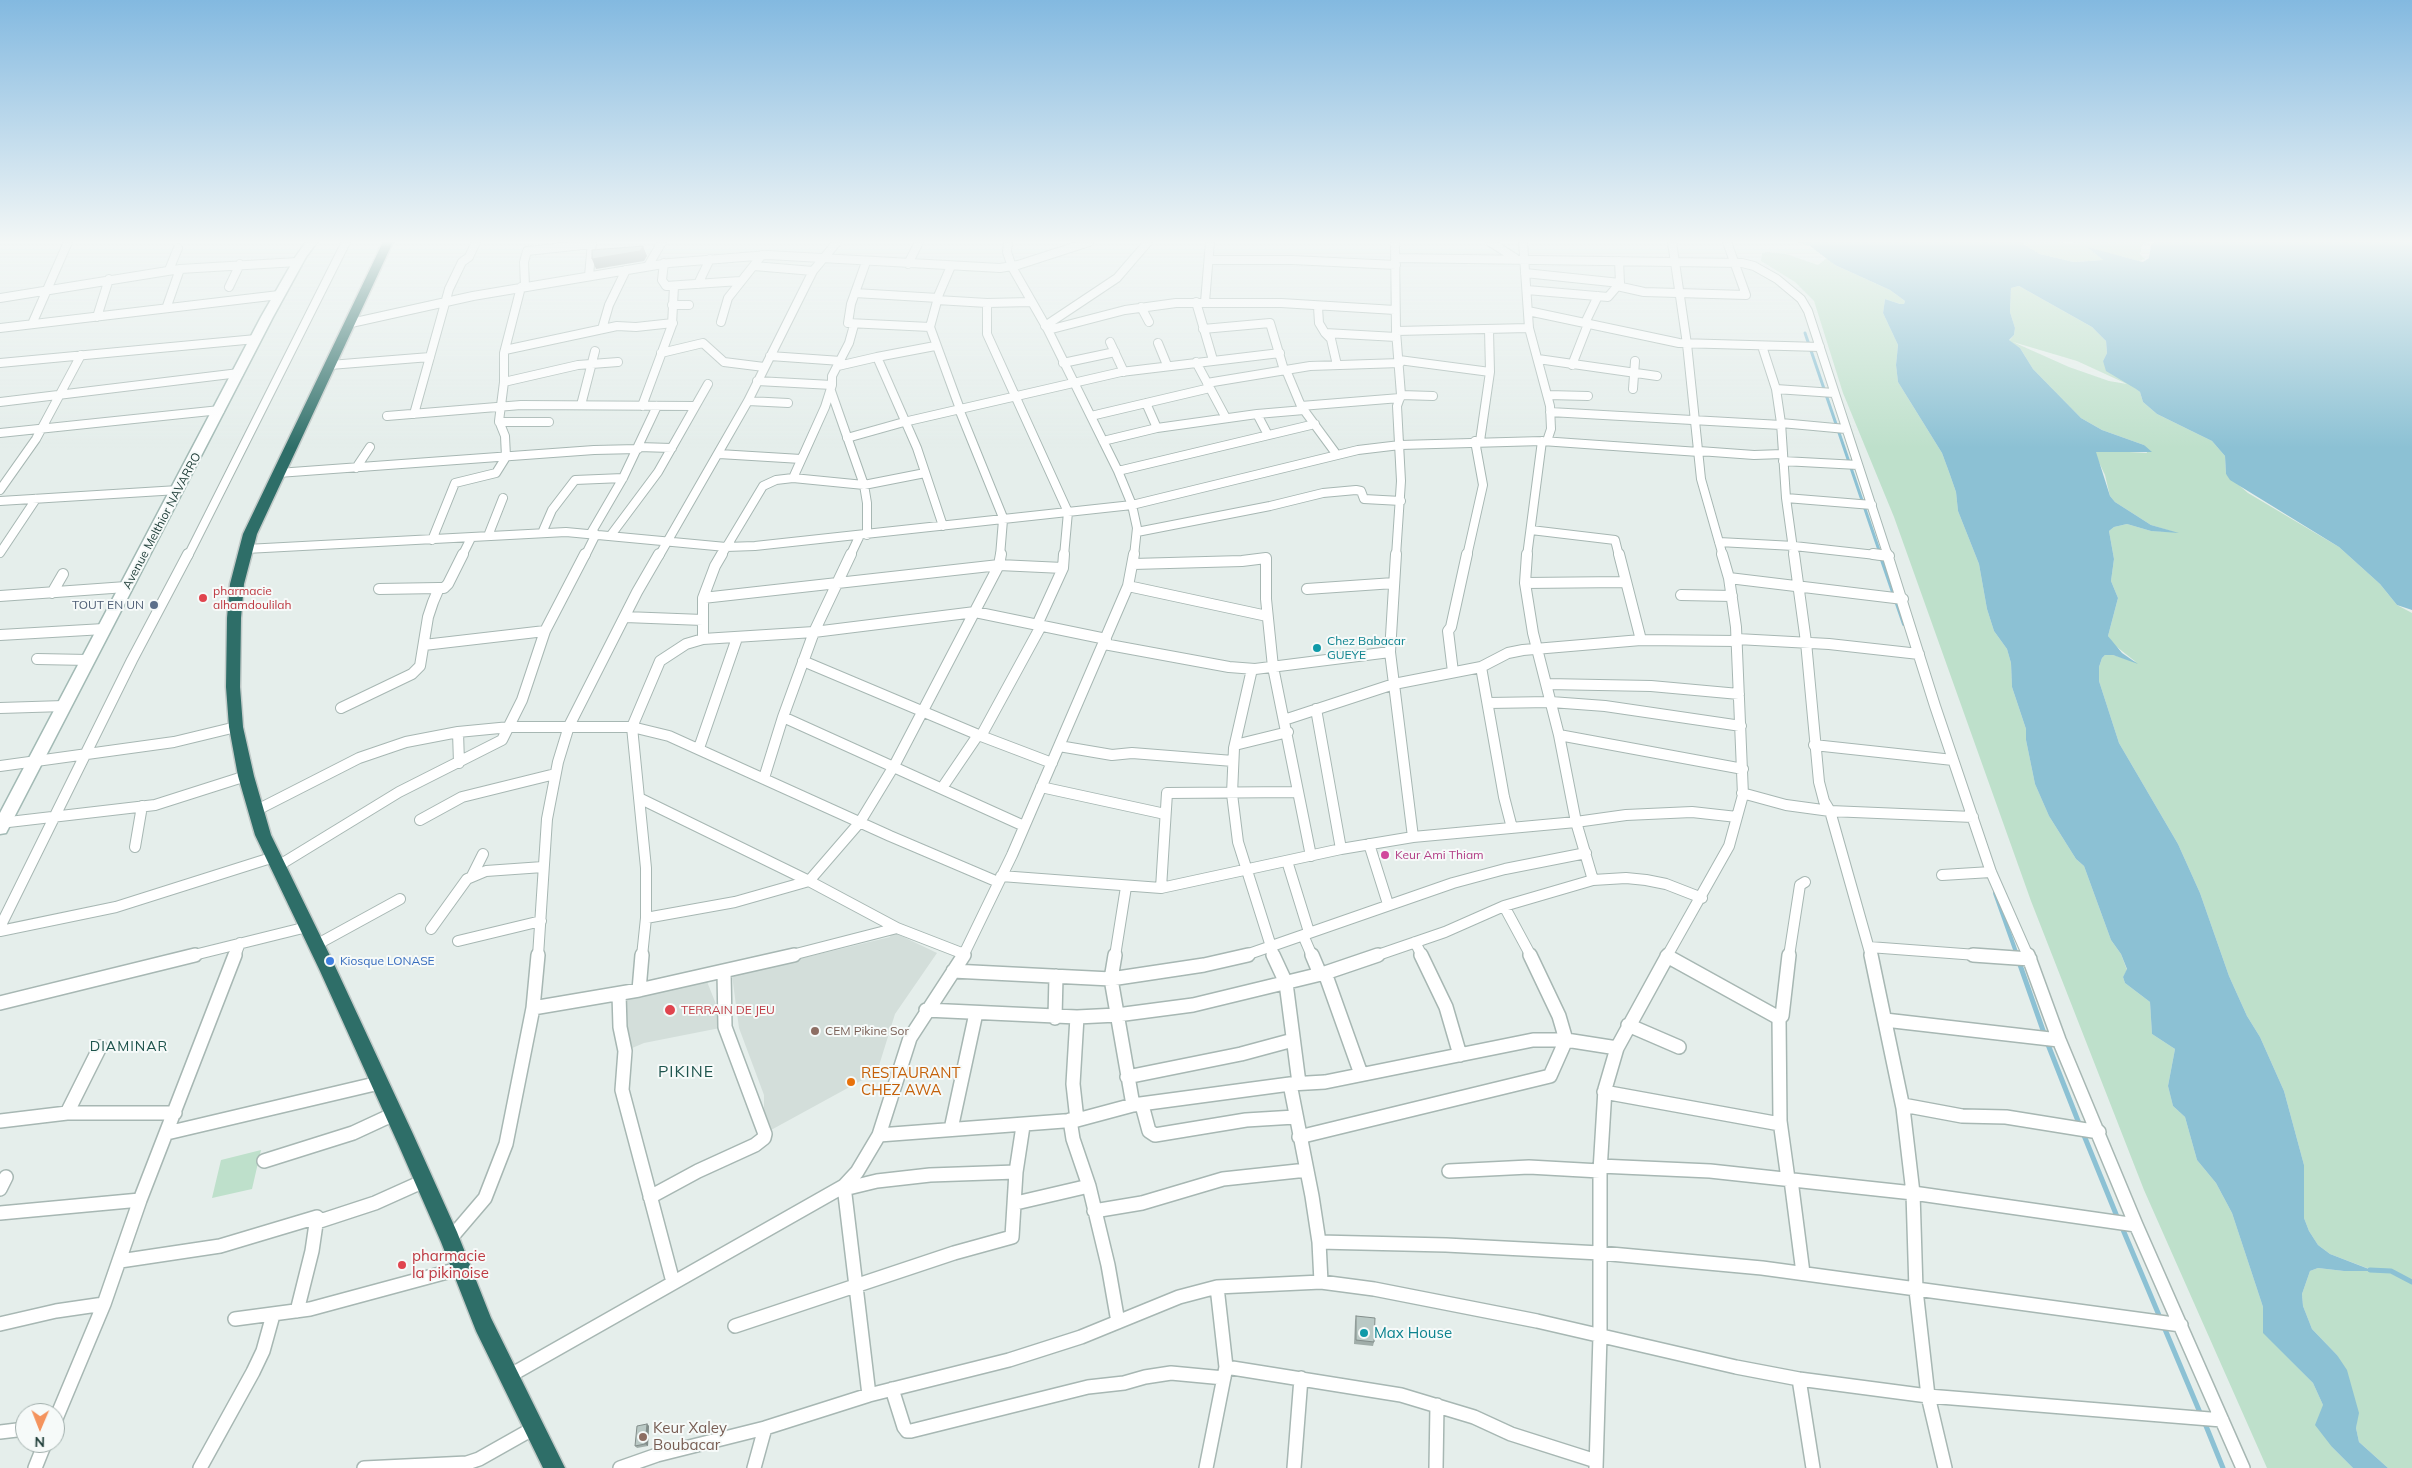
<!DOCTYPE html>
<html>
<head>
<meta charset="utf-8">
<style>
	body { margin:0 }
	#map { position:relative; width:2412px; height:1468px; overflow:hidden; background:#e5eeeb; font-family:Mulish,sans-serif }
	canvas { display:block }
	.north { position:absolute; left:15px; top:1403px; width:50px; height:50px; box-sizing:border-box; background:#f6faf9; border:1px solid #a2b0ad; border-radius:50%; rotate:181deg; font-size:14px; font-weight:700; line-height:20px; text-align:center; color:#23413c }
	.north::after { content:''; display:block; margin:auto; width:18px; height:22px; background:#f4935d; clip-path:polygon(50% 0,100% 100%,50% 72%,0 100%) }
</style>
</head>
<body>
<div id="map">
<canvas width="2412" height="1468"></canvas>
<div class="north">N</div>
</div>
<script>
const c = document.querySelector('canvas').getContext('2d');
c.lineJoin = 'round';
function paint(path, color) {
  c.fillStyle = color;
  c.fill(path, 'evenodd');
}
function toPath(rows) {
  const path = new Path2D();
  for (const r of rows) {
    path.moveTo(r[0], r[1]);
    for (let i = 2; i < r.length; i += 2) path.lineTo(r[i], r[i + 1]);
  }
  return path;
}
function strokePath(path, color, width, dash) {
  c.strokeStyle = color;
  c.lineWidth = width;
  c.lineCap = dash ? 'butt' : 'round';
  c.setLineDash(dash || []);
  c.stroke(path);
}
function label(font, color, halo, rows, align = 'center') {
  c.font = font + ' Mulish,sans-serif';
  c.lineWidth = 4;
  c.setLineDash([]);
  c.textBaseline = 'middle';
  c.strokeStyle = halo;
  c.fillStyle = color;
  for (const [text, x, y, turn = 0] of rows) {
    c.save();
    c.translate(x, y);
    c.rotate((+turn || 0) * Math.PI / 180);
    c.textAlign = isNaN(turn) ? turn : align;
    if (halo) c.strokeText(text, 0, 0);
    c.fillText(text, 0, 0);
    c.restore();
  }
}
paint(toPath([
	[891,931,937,953,895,1014,877,1072,771,1130,764,1112,764,1095,739,1028,732,975,890,937],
	[706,979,725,1027,644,1043,625,1051,619,994]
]), '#d3deda');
paint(toPath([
	[2020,242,2061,242,2066,244,2076,244,2073,242,2146,242,2142,246,2140,254,2145,259,2139,261,2089,248,2103,260,2074,262,2040,254],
	[1768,252,1786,254,1818,265,1827,258,1835,265,1890,290,1905,301,1904,304,1900,304,1885,299,1883,313,1898,345,1896,365,1898,382,1942,453,1949,472,1956,492,1958,511,1979,564,1987,609,1994,631,2007,649,2011,663,2012,687,2026,729,2026,740,2035,784,2049,816,2076,859,2084,866,2111,940,2121,954,2127,970,2123,977,2125,983,2150,1002,2152,1034,2175,1049,2168,1086,2173,1106,2185,1117,2197,1160,2216,1183,2232,1213,2263,1307,2264,1333,2313,1383,2323,1405,2332,1447,2353,1468,2267,1468,2144,1190,2031,901,1894,517,1843,393,1814,301,1795,282,1761,261,1762,253],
	[2019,286,2092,327,2106,341,2107,353,2103,361,2140,392,2143,402,2157,414,2212,441,2225,456,2226,474,2248,493,2339,547,2380,584,2397,605,2412,613,2412,1468,2388,1468,2359,1442,2356,1428,2358,1412,2337,1355,2312,1329,2303,1306,2302,1294,2310,1271,2318,1268,2344,1271,2372,1270,2330,1254,2318,1245,2309,1231,2304,1218,2304,1165,2284,1091,2260,1037,2247,1016,2229,976,2200,893,2178,844,2119,743,2099,681,2099,667,2102,658,2105,655,2113,655,2136,662,2113,644,2108,636,2118,598,2111,581,2114,559,2109,531,2114,527,2127,524,2151,531,2174,532,2151,525,2115,502,2110,496,2105,475,2096,456,2096,452,2111,451,2147,453,2144,445,2102,430,2081,418,2033,369,2020,348,2009,341,2014,335,2015,328,2010,312,2011,288],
	[2013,342,2077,361,2127,384,2109,381,2069,367],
	[261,1150,252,1189,212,1198,221,1160]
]), '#bee0cb');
paint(toPath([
	[1797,242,2020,242,2040,254,2074,262,2103,260,2087,247,2143,262,2149,258,2151,245,2155,242,2412,242,2412,610,2397,605,2380,584,2339,547,2230,480,2226,474,2225,456,2212,441,2157,414,2143,402,2140,392,2136,389,2106,371,2103,361,2107,353,2106,341,2092,327,2019,286,2011,288,2010,312,2015,328,2014,335,2009,340,2020,348,2033,369,2081,418,2102,430,2144,445,2152,452,2096,452,2110,496,2115,502,2151,525,2179,533,2151,531,2127,524,2114,527,2109,531,2114,559,2111,581,2118,598,2108,636,2122,653,2138,664,2113,655,2105,655,2102,658,2099,667,2099,681,2119,743,2178,844,2200,893,2229,976,2247,1016,2260,1037,2284,1091,2304,1165,2304,1218,2309,1231,2318,1245,2330,1254,2374,1271,2344,1271,2318,1268,2310,1271,2302,1294,2303,1306,2312,1329,2337,1355,2347,1370,2359,1413,2356,1428,2359,1442,2388,1468,2353,1468,2332,1447,2315,1425,2323,1405,2313,1383,2263,1333,2263,1307,2232,1213,2216,1183,2197,1160,2185,1117,2173,1106,2168,1086,2175,1049,2152,1034,2150,1002,2125,983,2123,977,2127,969,2121,954,2111,940,2084,866,2076,859,2049,816,2035,784,2026,740,2026,729,2012,687,2011,663,2007,649,1994,631,1987,609,1979,564,1958,511,1956,492,1949,472,1942,453,1898,382,1896,365,1898,345,1883,313,1885,299,1900,304,1904,304,1905,301,1890,290,1835,265,1810,246]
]), '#8cc1d4');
strokePath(toPath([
	[1805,333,1881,556]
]), '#8cc1d4', 3);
strokePath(toPath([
	[1880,554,1904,624],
	[1995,893,2017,955]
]), '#8cc1d4', 4);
strokePath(toPath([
	[2019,962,2045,1036],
	[2047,1042,2080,1126],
	[2083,1133,2118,1219],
	[2121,1225,2161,1320],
	[2370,1270,2391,1271,2412,1282],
	[2164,1327,2201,1415],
	[2204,1421,2223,1468]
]), '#8cc1d4', 5);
const streetFar2 = toPath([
	[1008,242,1007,252,1012,267,1048,330,1118,471,1132,505,1137,528,1134,556],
	[1395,242,1396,331,1401,395,1397,406,1401,481,1396,556],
	[1490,242,1515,258],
	[1523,242,1529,328,1550,406,1551,429,1547,441],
	[1672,242,1687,344,1701,479,1723,556],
	[1396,258,1742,263,1754,266,1777,279,1801,299,1808,311,1888,556],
	[1209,260,1292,260,1396,265],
	[866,262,851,304,848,323,930,327,960,409],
	[664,263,662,280,666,286,740,281],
	[908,264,919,242],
	[648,266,662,242],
	[754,266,813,271],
	[169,270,178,248],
	[1525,273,1620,283],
	[589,276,592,242],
	[698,284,710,259],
	[1617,286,1644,292,1746,295,1727,242],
	[229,287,240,264],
	[525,287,524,262,527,251,592,244],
	[1527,290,1608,297,1620,283,1619,261],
	[855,293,938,298],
	[0,298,180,269,297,262],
	[937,300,987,303,1031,302],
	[1196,302,1213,360],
	[1205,302,1210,242],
	[987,303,987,334,1068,512,1064,556],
	[672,305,689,305],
	[167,306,180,269],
	[1141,307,1149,322],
	[1318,307,1319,323,1325,333],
	[1528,311,1679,343,1820,347],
	[97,317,109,279],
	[721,322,728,298,762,255],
	[351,323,473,296,669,263,768,255,1000,268,1018,265,1089,242],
	[1585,323,1598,296],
	[32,324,68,242],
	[1045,326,1117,278,1148,242],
	[930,327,939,294,951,266],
	[0,328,279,295],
	[602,329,609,305,626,270],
	[1203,329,1270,323,1284,370],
	[1048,330,1125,310,1176,303,1281,303,1395,310],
	[1396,331,1529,328],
	[1110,342,1124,372],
	[1158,343,1167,365],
	[1762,346,1776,389,1781,423,1786,498,1794,556],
	[505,350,617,326,636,327,673,323],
	[661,353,703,343,724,362,764,367],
	[770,356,841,361],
	[877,357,935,346],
	[1538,359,1657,376],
	[1399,360,1490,372],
	[1196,362,1226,418],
	[0,363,256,339],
	[1063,363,1115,352],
	[330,365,430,357],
	[1337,365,1331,339,1325,333,1396,337],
	[1572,365,1588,324],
	[838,366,877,357,917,448,943,526],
	[1286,370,1301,406,1337,455],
	[757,381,832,385,825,407,793,478],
	[504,382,578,365,618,362],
	[1207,383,1310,366,1400,363],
	[832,385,832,376,849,343,854,325],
	[1633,389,1635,361],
	[1776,389,1834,393],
	[831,391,864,485,867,503,867,535],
	[1401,395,1433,396],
	[1548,395,1588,396],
	[748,401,788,403],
	[0,402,239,373],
	[1146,403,1157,428],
	[581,405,595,351],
	[642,406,672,325,674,286],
	[1301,406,1400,398],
	[959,409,1004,520],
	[1550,412,1781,425],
	[414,414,449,289,462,262,469,257,476,242],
	[1257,414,1304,410],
	[387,416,521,405,694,406],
	[1091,416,1210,388],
	[499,422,549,422],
	[1781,423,1846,429],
	[0,433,220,410],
	[847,438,904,422,1121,372,1280,353],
	[1103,441,1157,428,1257,414,1268,435],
	[1480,441,1490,372,1489,330],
	[638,447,672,448],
	[1699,451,1754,455,1783,454],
	[719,454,801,459],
	[1783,461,1858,465],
	[356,468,370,447],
	[1118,471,1315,424],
	[278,473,594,450,638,449],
	[0,490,36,439,81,355],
	[1786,498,1872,505],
	[0,501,178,490],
	[1531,530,1615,540,1619,556],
	[1137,532,1270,506,1323,493,1356,490,1361,491,1364,499,1401,501],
	[542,533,552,510,575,480,623,478],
	[591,533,623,478,657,406],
	[611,535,658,472,708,384],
	[488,536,503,498],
	[432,540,455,483,496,473,506,457,505,436,499,421,504,382,504,353,521,287],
	[1719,542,1794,546,1885,556],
	[246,549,566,532,726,547,755,546,1132,505,1358,450,1400,445,1542,441,1699,452],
	[0,553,36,499],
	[188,556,346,242],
	[462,556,471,538],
	[585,556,596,534],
	[659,556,748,401,813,271,837,242],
	[721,556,763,486,776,480,793,478,864,485,925,473],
	[850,556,860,535],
	[1000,556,1003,520],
	[1467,556,1483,485,1475,441],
	[1527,556,1542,441]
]);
const streetFar1 = toPath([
	[1396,554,1390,652,1413,837],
	[1527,554,1525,583,1533,633,1559,735,1576,822,1593,880],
	[1619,554,1641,640],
	[1794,554,1806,642,1819,782,1824,801,1830,811,1871,956],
	[1873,554,1889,556],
	[1887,554,1935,706,1991,872,2028,956],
	[1133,564,1242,561,1266,558,1266,599,1273,667,1311,856],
	[1729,578,1903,599],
	[1525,583,1624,582],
	[1128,586,1267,616],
	[379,589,439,588],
	[1307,589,1394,583],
	[52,593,63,574],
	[1681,595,1732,596],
	[0,596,126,587],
	[703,598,999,565,1063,568],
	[625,617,703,620],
	[1037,625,1063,568,1064,554],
	[0,635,104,629],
	[703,639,703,598,715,566,722,554],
	[1737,639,1829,644,1919,654],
	[1104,644,1229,667,1255,669,1390,652],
	[424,645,545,631],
	[37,659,88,660],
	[803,661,981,736,1052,763],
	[1481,667,1504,797,1512,828],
	[1252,669,1234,748,1232,794,1238,842,1274,956],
	[1453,672,1448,631,1451,627,1467,554],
	[1547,684,1651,686,1739,694],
	[1488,703,1551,702,1605,706,1741,726],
	[0,708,64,706],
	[341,708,412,674,420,666,428,617,433,602,439,588,444,588,448,584,463,554],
	[1316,709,1341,849],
	[783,717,1024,826],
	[1284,720,1394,684,1481,667,1508,653,1523,650,1641,640,1737,641],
	[458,732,459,763],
	[1559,735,1743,769],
	[981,736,1041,626],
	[1235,745,1288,732],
	[1814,745,1953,760],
	[1059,746,1112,755,1132,753,1233,761],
	[699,748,737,638],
	[0,766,174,742,236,727],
	[764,778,783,717,814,632,851,554],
	[1041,787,1165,814],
	[942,788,978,735],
	[1742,793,1786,805,1830,811,1973,817],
	[639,798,809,881,897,928,964,954],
	[255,811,359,758,406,742,458,732,510,727,632,727,669,736,890,836,998,882],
	[420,820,462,797,555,774],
	[0,823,155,805,246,776],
	[1369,844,1388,904],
	[135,847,142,806],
	[1287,861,1309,932],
	[278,866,399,792,502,740,522,700,545,631,585,554],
	[1942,875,1991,872],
	[472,876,483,854],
	[1001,876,1161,888,1341,849,1413,837,1576,822,1626,815,1692,812,1737,817],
	[1161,888,1167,793,1297,792],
	[1504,906,1531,956],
	[646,918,735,902,809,881,860,822,894,766,999,565,1001,554],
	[0,927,132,660,188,554],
	[431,929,467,879,486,871,543,867],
	[0,931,116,907,274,857],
	[1303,935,1312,956],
	[458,941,541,921],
	[1415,942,1422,956],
	[316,945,400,899],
	[1869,947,1990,956],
	[190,956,307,927],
	[235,956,240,943],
	[538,956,547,819,558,762,569,726,637,592,659,554],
	[642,956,646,918,646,868,632,727,660,661,686,644,703,639,814,632,975,612,1106,639],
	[788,956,897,928],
	[963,956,1012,855,1128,586,1134,554],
	[1115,956,1126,887],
	[1243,956,1453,883,1505,869,1586,853],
	[1375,956,1445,932,1504,906,1593,880,1626,878,1646,880,1666,884,1702,898],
	[1667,956,1729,846,1743,795,1736,627,1729,578,1722,554],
	[1789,956,1800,885,1805,882]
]);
const street = toPath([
	[1115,955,1111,979,1133,1105],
	[1273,955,1286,983,1299,1083],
	[1312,955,1320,974],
	[1421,955,1446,1007,1460,1055],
	[1871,955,1903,1108,1913,1193,1916,1290,1928,1396,1945,1468],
	[1973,955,2030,959],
	[2028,955,2059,1040,2136,1225,2243,1468],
	[1667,956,1779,1018],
	[953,971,1111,979,1204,965,1248,955],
	[1325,973,1361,1074],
	[639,990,642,955],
	[619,994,620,1027,625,1051,622,1090,673,1282],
	[0,1003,195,955],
	[533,1008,639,990,794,955],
	[926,1010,1077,1017,1117,1015,1193,1005,1325,973,1378,955],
	[1077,1017,1073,1084,1077,1120],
	[1055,1018,1056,976],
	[1885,1020,2059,1040],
	[1628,1025,1679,1047],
	[1127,1077,1241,1054,1293,1040],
	[1290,1084,1312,1196,1319,1242,1321,1282],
	[1604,1092,1780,1124],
	[1142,1105,1149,1131,1155,1135,1246,1120,1295,1117],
	[1903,1105,1962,1116,2006,1117,2099,1132],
	[67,1113,100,1047],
	[1070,1120,1073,1139,1089,1186,1108,1265,1118,1322],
	[0,1121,67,1113,175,1113],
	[951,1129,976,1013],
	[167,1133,379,1083],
	[879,1135,1077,1120,1133,1105,1290,1084,1325,1082,1533,1040,1566,1040,1617,1048],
	[1299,1137,1550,1076,1566,1040,1559,1016,1530,955],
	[264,1161,353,1133,394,1114],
	[1600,1166,1710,1171,1913,1193,2136,1225],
	[1449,1171,1529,1167,1600,1171],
	[1788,1179,1780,1121,1779,1018,1782,1016,1789,955],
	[1791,1180,1803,1273],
	[844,1186,869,1395],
	[0,1189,6,1177],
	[844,1189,877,1181,930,1175,1016,1172],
	[650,1197,698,1171,755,1145,764,1138,765,1134,725,1027,724,971],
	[1016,1203,1089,1186],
	[1094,1211,1142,1203,1223,1179,1307,1170],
	[0,1213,140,1200],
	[317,1222,375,1203,424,1181],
	[450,1239,485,1198,506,1144,533,1008,538,955],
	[1319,1242,1446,1245,1600,1253,1762,1268,2181,1325],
	[120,1261,220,1246,317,1217,312,1251,297,1311],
	[235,1319,310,1309,462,1268],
	[0,1324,56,1311,104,1304],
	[735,1326,954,1253,1012,1237,1016,1172,1023,1126],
	[1226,1367,1401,1395,1474,1417,1511,1434,1596,1461],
	[509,1376,844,1186,857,1172,879,1135,910,1038,964,955],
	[1799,1379,1813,1468],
	[892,1389,904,1427,907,1431,911,1431,1088,1387,1124,1383,1145,1377,1171,1373,1224,1378],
	[55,1421,104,1304,140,1200,235,955],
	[0,1432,25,1429],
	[35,1468,45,1443],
	[200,1468,253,1372,263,1351,273,1315],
	[364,1468,467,1463,479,1459,534,1428],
	[620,1468,657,1455,765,1428,869,1395,1009,1360,1081,1337,1179,1297,1217,1287,1321,1282,1374,1289,1537,1321,1736,1367,1799,1379,1928,1396,2222,1420],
	[754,1468,765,1428],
	[1206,1468,1226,1367,1217,1287],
	[1294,1468,1301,1378],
	[1436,1468,1437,1405],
	[1596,1468,1600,1336,1600,1171,1605,1089,1617,1048,1668,955]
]);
const secondary = toPath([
	[306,242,317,242,306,257,273,317,6,833,0,834,0,813,261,317,296,256,306,242]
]);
const highway = toPath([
	[383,242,393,242,257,534,244,584,241,618,240,687,243,727,254,776,271,835,334,964,413,1134,457,1232,491,1318,565,1468,543,1468,476,1331,441,1242,399,1146,320,971,255,835,238,776,229,727,226,687,227,618,230,584,243,534,383,242]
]);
strokePath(streetFar2, '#a7b7b3', 10);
strokePath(streetFar1, '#a7b7b3', 12);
strokePath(street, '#a7b7b3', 16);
strokePath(secondary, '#a3bab5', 3);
strokePath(highway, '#c1cac8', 3);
strokePath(streetFar2, '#fff', 8);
strokePath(streetFar1, '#fff', 10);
strokePath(street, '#fff', 13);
paint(secondary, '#fff');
paint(highway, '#2e6e68');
paint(toPath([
	[1356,1316,1374,1342,1373,1346,1354,1344,1355,1321],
	[647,1424,649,1426,648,1446,637,1448,635,1446]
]), '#a0ada9');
paint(toPath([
	[643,246,647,256,644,261,596,269,592,259],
	[647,1424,649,1426,648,1446,645,1444]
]), '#828d8a');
const building = toPath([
	[643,246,640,251,592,259,592,250,643,246],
	[1356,1316,1375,1318,1374,1342,1356,1340,1356,1316],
	[647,1424,645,1444,635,1446,637,1426,647,1424]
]);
paint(building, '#bac9c5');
strokePath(building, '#828d8a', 1);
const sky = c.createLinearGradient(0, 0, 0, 448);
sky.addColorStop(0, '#83b9e0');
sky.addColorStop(0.54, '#f3f7f6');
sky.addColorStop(1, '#f3f7f600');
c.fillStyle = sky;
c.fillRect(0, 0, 2412, 448);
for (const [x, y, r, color] of [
	[203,598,5,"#e0444e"],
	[154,605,5,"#5c6f8a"],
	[1317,648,5,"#0f9aa8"],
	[1385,855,5,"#d1479c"],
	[330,961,5,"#3f7fe0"],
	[670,1010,6,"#e0444e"],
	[815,1031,5,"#8d6e63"],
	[851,1082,5,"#e8710a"],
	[402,1265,5,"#e0444e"],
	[1364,1333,5,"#0f9aa8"],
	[643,1437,5,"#8d6e63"]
]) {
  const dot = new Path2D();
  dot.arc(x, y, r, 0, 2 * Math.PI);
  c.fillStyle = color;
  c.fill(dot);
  strokePath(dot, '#f6faf9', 2);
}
label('12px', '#23413c', '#f6faf9', [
	["Avenue Melthior NAVARRO",162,521,-62]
]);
label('12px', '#be3a42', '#f6faf9', [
	["pharmacie",213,591],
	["alhamdoulilah",213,605],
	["TERRAIN DE JEU",681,1010]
], 'left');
label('12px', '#4e5e75', '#f6faf9', [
	["TOUT EN UN",144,605]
], 'right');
label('12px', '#0d838f', '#f6faf9', [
	["Chez Babacar",1327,641],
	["GUEYE",1327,655]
], 'left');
label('12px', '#b23c85', '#f6faf9', [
	["Keur Ami Thiam",1395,855]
], 'left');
label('12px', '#366cbe', '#f6faf9', [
	["Kiosque LONASE",340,961]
], 'left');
label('12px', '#785e54', '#f6faf9', [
	["CEM Pikine Sor",825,1031]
], 'left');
c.letterSpacing = '1px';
label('14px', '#1e544d', '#f6faf9', [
	["DIAMINAR",129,1047]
]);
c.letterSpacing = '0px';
label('15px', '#c56008', '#f6faf9', [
	["RESTAURANT",861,1073],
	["CHEZ AWA",861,1090]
], 'left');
label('15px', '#be3a42', '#f6faf9', [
	["pharmacie",412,1256],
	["la pikinoise",412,1273]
], 'left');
label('15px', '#0d838f', '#f6faf9', [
	["Max House",1374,1333]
], 'left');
label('15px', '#785e54', '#f6faf9', [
	["Keur Xaley",653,1428],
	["Boubacar",653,1445]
], 'left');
c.letterSpacing = '1px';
label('16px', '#1e544d', '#f6faf9', [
	["PIKINE",686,1072]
]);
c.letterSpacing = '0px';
</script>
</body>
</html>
